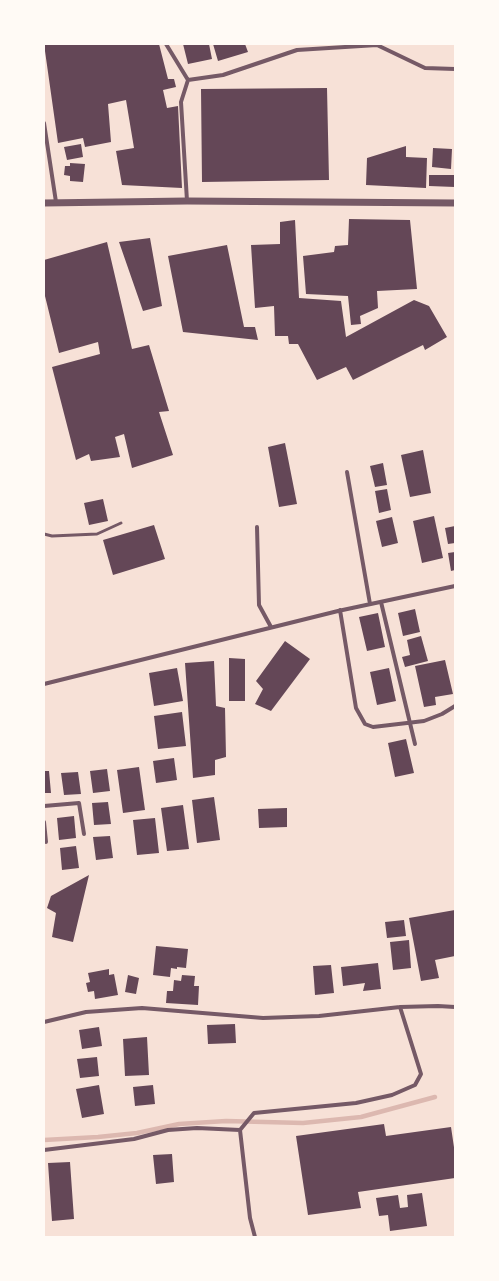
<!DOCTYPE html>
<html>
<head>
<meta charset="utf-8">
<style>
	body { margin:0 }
	#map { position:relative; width:499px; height:1281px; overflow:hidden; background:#f7e1d7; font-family:"Zilla Slab",serif }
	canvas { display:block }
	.frame { position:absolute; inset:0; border:45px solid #fffaf5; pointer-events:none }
</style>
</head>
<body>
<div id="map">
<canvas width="499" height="1281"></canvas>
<div class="frame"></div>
</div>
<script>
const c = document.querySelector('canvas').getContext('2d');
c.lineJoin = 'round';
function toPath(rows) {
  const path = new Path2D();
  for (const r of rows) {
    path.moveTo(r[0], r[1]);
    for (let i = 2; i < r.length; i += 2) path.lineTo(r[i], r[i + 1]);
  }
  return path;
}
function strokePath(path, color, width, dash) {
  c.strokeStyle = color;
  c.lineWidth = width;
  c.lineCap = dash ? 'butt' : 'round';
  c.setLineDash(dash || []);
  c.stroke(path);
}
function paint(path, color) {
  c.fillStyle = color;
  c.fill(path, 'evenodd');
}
strokePath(toPath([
	[44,1140,98,1137,137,1133,179,1124,226,1121,303,1123,361,1117,435,1097]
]), '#dcb8b0', 4.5);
paint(toPath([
	[44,44,159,44,168,79,174,79,176,87,163,90,167,108,178,106,182,188,122,185,116,151,134,148,126,100,108,104,111,142,85,147,83,138,58,143],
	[183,44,209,44,212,59,188,64],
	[213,44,245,44,248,52,218,61],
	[327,88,329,180,202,182,201,89],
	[81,144,83,157,67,160,64,147],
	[406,146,406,157,427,158,426,188,366,185,367,158],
	[433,148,452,149,451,169,432,167],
	[70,163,85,164,83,182,70,181,70,176,64,175,65,166,70,166],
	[429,175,455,175,455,187,429,186],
	[349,219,410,220,417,289,377,291,378,308,360,316,361,324,351,325,348,296,306,294,303,256,334,252,335,246,348,245],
	[295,220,299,298,341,301,346,337,414,300,429,306,447,337,425,350,423,345,353,380,346,367,317,380,298,344,289,344,288,336,275,336,274,306,255,308,251,245,280,244,280,222],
	[150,238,162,306,143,311,119,242],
	[107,242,132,349,149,345,169,411,159,412,173,455,132,468,124,434,115,437,120,457,91,461,89,454,76,460,52,367,100,354,98,342,59,353,44,292,44,260],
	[227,245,244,327,255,327,258,340,183,332,168,256],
	[285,443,297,504,279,507,268,447],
	[423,450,431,493,410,497,401,455],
	[383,463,387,485,375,487,370,466],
	[387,489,391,510,379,513,375,491],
	[103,499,108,521,89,525,84,503],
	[434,516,443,558,422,563,413,521],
	[392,517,398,543,382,547,376,521],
	[154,525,165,559,113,575,103,540],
	[455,526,455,543,448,544,445,528],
	[455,552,455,570,451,571,448,553],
	[415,609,420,632,403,636,398,613],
	[378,613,385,647,367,651,359,617],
	[421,636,428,661,405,667,402,657,410,655,407,640],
	[285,641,310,659,271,711,255,704,263,689,256,681],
	[229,658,245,659,245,701,229,701],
	[445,660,453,694,435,697,436,705,424,707,415,666],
	[214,661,216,706,225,708,226,757,215,760,215,775,193,778,185,663],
	[177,668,183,701,154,706,149,673],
	[389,668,396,701,377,705,370,672],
	[182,712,186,746,158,749,154,716],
	[406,739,414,773,395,777,388,743],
	[174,758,177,780,156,783,153,761],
	[139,767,145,810,123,813,117,770],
	[107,769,110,791,93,793,90,771],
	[44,771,49,771,51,793,44,793],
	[78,772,81,794,64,795,61,773],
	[214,797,220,840,197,843,192,800],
	[108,802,111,824,94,825,92,803],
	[183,805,189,849,167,851,161,808],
	[287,808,287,827,259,828,258,809],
	[74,816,76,838,59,840,57,818],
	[155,818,159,853,137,855,133,820],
	[110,836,113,858,96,860,93,837],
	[76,846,79,868,62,870,60,848],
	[89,875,73,942,52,937,56,913,47,908,51,896],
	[455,910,455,956,435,960,439,978,421,981,409,918],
	[404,920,406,936,387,938,385,922],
	[409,940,411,968,393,970,390,942],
	[156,946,188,949,186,968,177,967,177,969,171,968,170,977,153,975],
	[378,963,381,989,363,991,365,983,343,986,341,967],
	[331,965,334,993,315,995,313,966],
	[109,969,109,975,114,974,118,995,95,999,94,991,88,992,86,983,90,982,88,973],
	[128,975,139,978,136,994,125,992],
	[182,975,195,976,194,986,199,986,198,1005,166,1003,167,991,173,991,174,980,181,981],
	[235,1024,236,1043,208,1044,207,1025],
	[99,1027,102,1046,82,1049,79,1030],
	[147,1037,149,1075,125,1076,123,1039],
	[97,1057,99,1076,80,1078,77,1059],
	[99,1085,104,1114,82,1118,76,1089],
	[153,1085,155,1104,135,1106,133,1087],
	[384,1124,386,1136,451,1127,455,1154,455,1178,358,1192,361,1208,308,1215,296,1136],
	[172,1154,174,1182,156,1184,153,1155],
	[70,1162,74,1219,52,1221,48,1163],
	[422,1193,427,1226,390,1231,388,1215,379,1216,376,1198,398,1195,400,1208,408,1207,407,1195]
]), '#644757');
strokePath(toPath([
	[44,534,52,536,97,534,121,523]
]), '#755966', 3);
strokePath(toPath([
	[166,44,188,80,181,102,187,201],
	[188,80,223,75,297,50,377,45,425,68,455,69],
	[44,123,56,202],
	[347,472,370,604],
	[257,527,259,605,271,627],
	[381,602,415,744],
	[340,610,356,708,365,724,373,727,424,721,442,714,455,706],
	[44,684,338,611,455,586],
	[44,806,79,803,84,834],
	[44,822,46,842],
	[44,1022,86,1012,142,1008,263,1018,319,1016,400,1007,438,1006,455,1007],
	[240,1130,250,1218,255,1237],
	[44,1150,134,1139,168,1130,197,1128,240,1130,254,1113,356,1103,392,1095,415,1085,421,1074,400,1007]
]), '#755966', 4);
strokePath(toPath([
	[44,203,187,201,455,203]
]), '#755966', 7);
</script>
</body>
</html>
